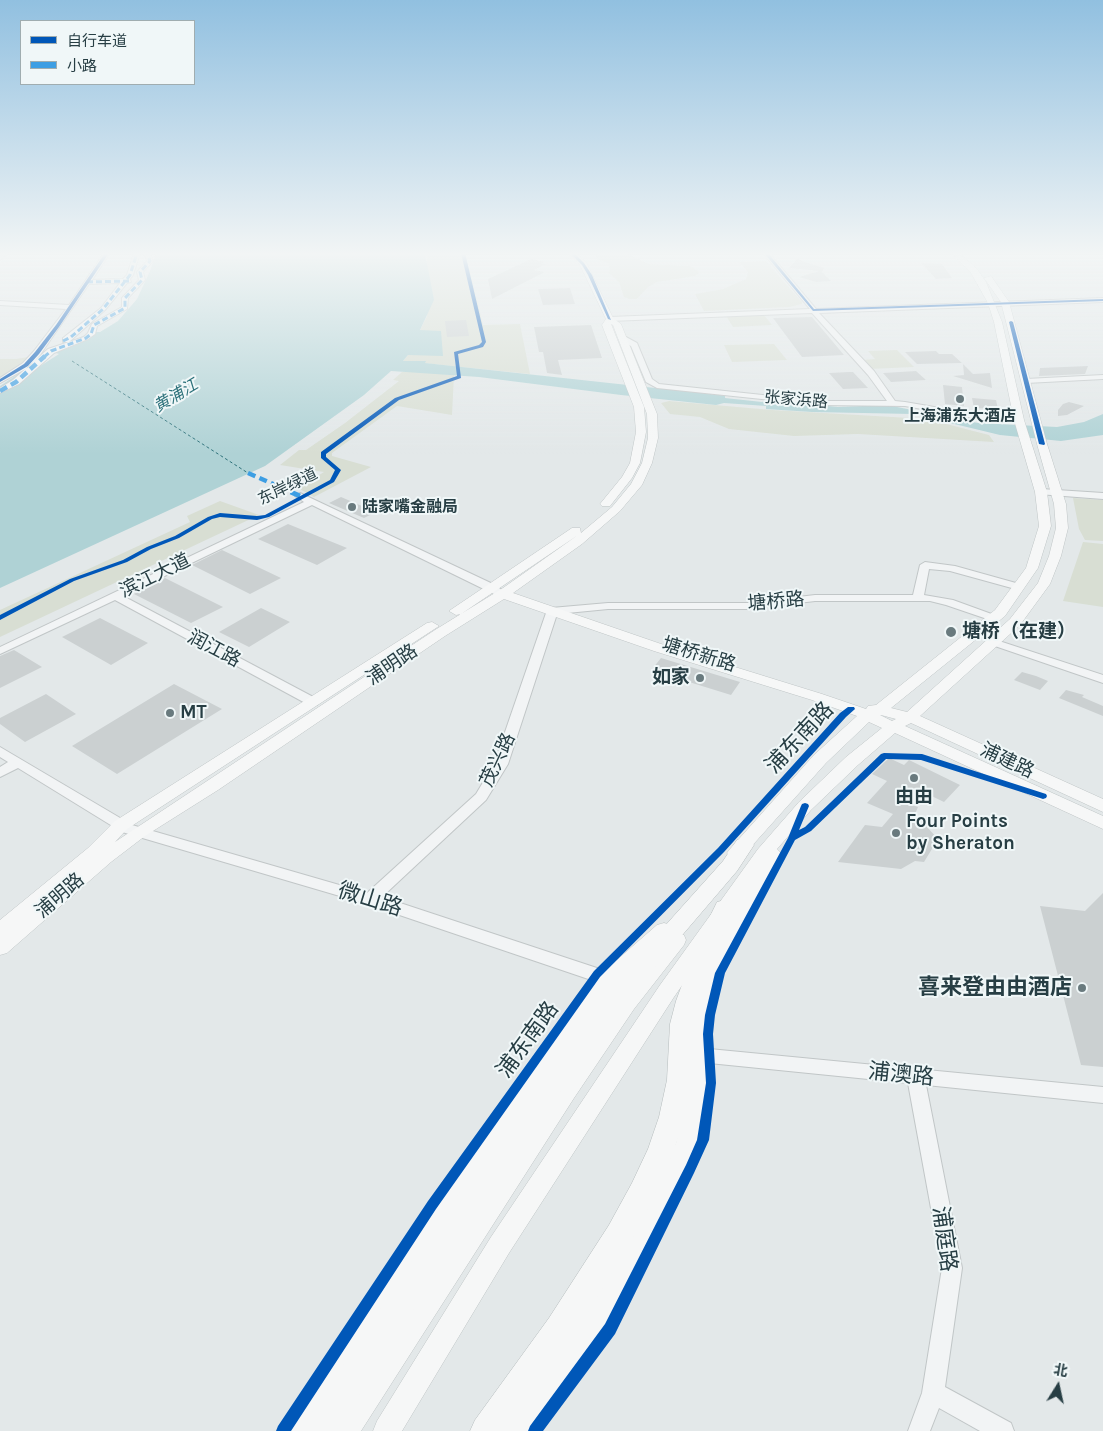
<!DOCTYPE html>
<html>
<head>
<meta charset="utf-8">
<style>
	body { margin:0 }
	#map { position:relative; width:1103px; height:1431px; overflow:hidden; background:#e3e8e9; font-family:Karla,"Noto Sans SC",sans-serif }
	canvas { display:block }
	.legend { position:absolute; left:20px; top:20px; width:175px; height:65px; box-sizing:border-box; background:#f0f7f8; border:1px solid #a0adb0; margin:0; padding:6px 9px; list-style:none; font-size:15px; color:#273e44 }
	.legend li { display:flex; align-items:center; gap:10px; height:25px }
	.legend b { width:25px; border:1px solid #a0adb0 }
	.north { position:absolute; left:1033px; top:1361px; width:50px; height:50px; -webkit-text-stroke:4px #f0f7f8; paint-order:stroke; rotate:10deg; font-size:14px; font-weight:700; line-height:20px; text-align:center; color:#273e44 }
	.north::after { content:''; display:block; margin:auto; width:18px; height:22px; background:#273e44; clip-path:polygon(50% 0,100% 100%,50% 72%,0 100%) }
</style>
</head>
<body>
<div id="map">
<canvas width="1103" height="1431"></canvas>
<ul class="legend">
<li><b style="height:6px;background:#0057b8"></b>自行车道</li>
<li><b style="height:6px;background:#3d9ee3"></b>小路</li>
</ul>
<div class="north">北</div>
</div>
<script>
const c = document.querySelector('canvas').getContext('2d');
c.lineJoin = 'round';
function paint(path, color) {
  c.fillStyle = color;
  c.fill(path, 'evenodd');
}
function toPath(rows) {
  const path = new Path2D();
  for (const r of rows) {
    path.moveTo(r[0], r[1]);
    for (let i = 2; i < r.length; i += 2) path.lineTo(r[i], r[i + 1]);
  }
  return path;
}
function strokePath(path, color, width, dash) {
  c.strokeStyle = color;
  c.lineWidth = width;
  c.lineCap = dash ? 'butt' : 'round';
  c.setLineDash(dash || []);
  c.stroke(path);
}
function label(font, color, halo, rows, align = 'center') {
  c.font = font + ' Karla,"Noto Sans SC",sans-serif';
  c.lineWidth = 4;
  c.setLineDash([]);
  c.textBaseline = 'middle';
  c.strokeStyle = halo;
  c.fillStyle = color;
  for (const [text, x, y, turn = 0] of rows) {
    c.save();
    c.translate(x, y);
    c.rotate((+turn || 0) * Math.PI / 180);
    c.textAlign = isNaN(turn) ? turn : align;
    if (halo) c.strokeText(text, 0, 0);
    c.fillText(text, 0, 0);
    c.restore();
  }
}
paint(toPath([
	[425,253,465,253,483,325,520,324,530,374,403,361,408,355,443,355,420,330,427,316,427,257],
	[597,253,625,253,649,264,690,266,700,272,695,276,657,282,648,287,637,299,629,299,624,297,619,282,609,273,610,264,596,259],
	[766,261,802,302,802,304,790,307,704,311,695,294,723,289,746,279,748,272,739,262],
	[764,315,772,325,733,327,726,316],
	[774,344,787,360,732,362,724,345],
	[897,350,914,367,870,369,862,360,875,359,868,351],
	[41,355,27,367,0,384,0,359,16,359],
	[409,371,454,375,452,415,397,406,332,453,332,456,371,467,314,497,298,488,324,472,280,465,299,450,306,450,345,423,399,381,393,380,402,372],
	[669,401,772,410,927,419,989,435,994,442,858,434,794,436,729,429,700,417,670,414,661,403],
	[1073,498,1103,500,1103,541,1085,540,1079,529],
	[220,501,259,515,0,637,0,610,190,522,187,516],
	[1083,542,1103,544,1103,607,1063,601]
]), '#d8ded3');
paint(toPath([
	[156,253,425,253,434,300,420,330,441,331,443,356,408,355,403,361,426,361,425,363,720,395,725,396,725,398,762,402,767,400,838,407,887,405,978,423,1057,427,1084,422,1103,414,1103,435,1061,441,1000,435,913,414,812,412,766,409,766,406,724,403,716,405,621,395,479,377,391,371,364,395,265,466,0,588,0,386,18,374,34,370,59,354,56,353,71,342,91,332,100,332,118,321,137,299,150,271]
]), '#afd2d5');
strokePath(toPath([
	[72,361,248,473]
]), '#2e727b', 1, [3, 2.5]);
paint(toPath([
	[531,259,545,262,541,264,546,264,534,270,545,272,492,299,488,279],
	[797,259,824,268,822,272,831,281,816,282,799,277,819,271,789,268],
	[921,263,942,264,952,278,936,279],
	[570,288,575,304,543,305,538,289],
	[812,317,844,355,802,357,773,318],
	[466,320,469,336,447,337,445,321],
	[591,325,602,358,558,360,562,375,547,373,543,352,539,352,534,327],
	[936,351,939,354,952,354,962,363,917,364,905,352],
	[963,364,973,374,990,373,992,388,953,376,964,375],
	[1088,366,1085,374,1039,376,1040,368],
	[916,371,926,380,891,382,883,373],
	[849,372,853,372,868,388,843,389,829,373],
	[943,385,962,387,964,406,945,404],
	[972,398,996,400,998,409,974,408],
	[1069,402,1084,406,1067,415,1058,416,1058,410,1063,404],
	[341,497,376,512,364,518,329,503],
	[288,524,347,548,317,565,258,539],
	[222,550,281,578,250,594,192,565],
	[165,578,223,607,191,623,134,594],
	[261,608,290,622,249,647,219,632],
	[100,618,148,643,111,665,62,637],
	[14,650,42,667,0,688,0,656],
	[661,658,740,682,731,695,660,673,662,671,653,668],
	[1022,672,1036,676,1048,681,1040,690,1014,680],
	[174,684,222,709,117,774,72,746],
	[1066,690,1084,695,1082,697,1103,706,1103,716,1059,698],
	[46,694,76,714,25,742,0,724,0,718],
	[889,758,904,765,909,760,960,785,944,802,915,788,900,801,918,807,915,814,938,839,924,862,915,861,901,869,838,862,865,825,882,827,893,814,867,803,887,781,872,774],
	[1103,893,1103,1067,1081,1065,1040,906,1085,911]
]), '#cbd0d1');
const minor = toPath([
	[104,253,110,253,92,280,123,279,127,275,134,253,140,253,133,275,130,279,131,282,127,283,105,310,69,342,63,342,63,338,101,308,120,283,89,284,40,355,29,367,0,383,0,378,23,363,34,351,66,309,0,305,0,301,69,305,104,253],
	[144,253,150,253,153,261,143,272,145,280,128,298,127,309,97,326,95,334,88,339,54,353,19,384,0,393,0,388,13,380,48,349,84,337,88,333,92,324,122,307,122,298,139,280,137,272,147,261,144,253],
	[763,253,769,253,816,309,1103,298,1103,302,819,313,874,371,895,401,905,402,998,418,998,422,995,422,905,406,819,405,657,388,646,382,631,346,620,341,620,337,626,337,637,343,652,379,659,384,819,401,887,401,868,375,812,313,610,321,607,319,610,317,810,309,763,253],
	[1103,375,1103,379,1026,383,1022,381,1026,379,1103,375],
	[1041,489,1103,493,1103,499,1038,494,1036,492,1041,489],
	[300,493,495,585,507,594,506,596,498,596,312,505,123,596,317,699,319,702,317,705,309,705,115,600,0,654,0,647,304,502,295,496,300,493],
	[925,562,955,566,1023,585,1024,587,1019,590,950,571,929,569,924,595,953,600,997,616,999,618,997,620,993,621,946,605,930,601,815,601,748,609,608,609,557,614,508,764,486,800,382,897,615,974,617,979,615,984,609,986,367,904,122,832,18,768,0,777,0,767,8,762,0,757,0,747,132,825,367,893,476,794,494,764,546,613,551,608,608,603,748,603,815,595,913,595,920,565,925,562],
	[993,639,1103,675,1103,683,989,644,987,642,993,639],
	[699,1048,1103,1087,1103,1103,926,1085,962,1268,945,1387,1011,1423,1014,1431,980,1431,939,1408,930,1431,908,1431,922,1393,942,1268,908,1083,699,1062,693,1060,690,1055,693,1050,699,1048]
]);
const major = toPath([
	[2,253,9,253,0,261,0,255,2,253],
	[569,253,576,253,586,262,613,318,621,324,657,414,658,438,652,463,642,485,620,511,582,544,513,593,664,645,822,694,866,709,868,706,876,705,995,610,1026,568,1039,526,1035,492,1014,420,994,322,988,303,971,273,952,253,959,253,977,269,986,282,1002,322,1024,420,1047,492,1051,526,1038,568,1005,616,891,708,907,712,1010,619,1038,583,1049,556,1056,528,1054,504,1037,444,1001,302,984,278,991,276,1009,302,1047,444,1066,504,1068,528,1061,556,1050,584,1020,625,920,716,1103,799,1103,812,911,723,905,726,1103,816,1103,829,895,733,858,765,811,810,777,849,782,854,730,949,717,982,707,1028,709,1055,708,1102,698,1143,686,1173,664,1221,618,1306,592,1348,533,1431,502,1431,506,1421,574,1330,600,1288,648,1205,676,1143,686,1102,689,1055,687,1028,697,982,711,949,730,916,674,997,509,1253,402,1431,373,1431,377,1421,491,1237,660,985,758,849,799,802,846,757,882,728,869,722,826,763,742,857,736,859,730,857,727,853,730,849,814,755,857,716,812,700,654,651,504,599,445,636,218,790,145,836,111,862,7,953,0,955,0,920,88,848,115,821,427,623,432,622,439,626,127,829,115,842,435,630,503,588,578,535,461,614,456,615,449,611,572,528,580,528,581,533,612,507,631,484,642,463,648,438,647,414,613,325,611,324,644,407,646,432,640,463,632,478,610,506,602,506,600,504,622,477,630,463,636,432,634,407,602,325,606,319,580,265,569,253],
	[880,715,881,715,896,719,892,721,880,715],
	[664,923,671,925,673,930,671,935,677,933,684,935,686,940,684,945,634,1009,574,1098,361,1431,331,1431,335,1421,558,1084,620,997,669,937,616,985,451,1215,313,1431,283,1431,287,1421,435,1199,602,973,657,925,664,923]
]);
const highway = toPath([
	[744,838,751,840,754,845,737,871,620,1008,518,1151,437,1273,336,1431,302,1431,307,1420,417,1253,500,1135,604,994,723,861,737,840,744,838],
	[725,900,733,902,736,908,720,941,694,1024,691,1080,685,1117,674,1150,652,1201,629,1245,571,1340,505,1431,470,1431,475,1420,549,1318,609,1225,632,1183,648,1149,659,1117,667,1080,670,1024,676,1001,698,941,717,902,725,900]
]);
strokePath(minor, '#c1c6c7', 2);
strokePath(major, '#bfc5c6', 1);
strokePath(highway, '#b5bcbd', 1);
paint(minor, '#f2f4f5');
paint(major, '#f6f7f7');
paint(highway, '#f6f7f7');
strokePath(toPath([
	[87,282,129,281],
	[63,341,71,337,103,309,130,275,137,253],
	[44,357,51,351,86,338,91,334,94,325,125,308,125,298,142,280,140,272,150,261,147,253]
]), '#3d9ee3', 3, [6, 3]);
strokePath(toPath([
	[0,391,16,382,45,356],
	[248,473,280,487]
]), '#3d9ee3', 4.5, [8, 4.5]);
strokePath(toPath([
	[277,486,300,496]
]), '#3d9ee3', 5, [10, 5]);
paint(toPath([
	[105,253,109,253,59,327,39,354,28,366,0,382,0,379,24,364,35,352,56,325,105,253],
	[461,253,465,253,486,342,483,347,458,354,461,378,399,400,326,454,326,457,341,470,334,482,269,517,257,520,220,517,212,519,179,538,151,549,127,562,74,581,0,620,0,615,70,579,123,560,147,547,175,536,208,517,220,513,257,516,265,515,330,480,335,470,321,458,321,452,395,398,457,376,454,352,479,345,482,342,461,253],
	[570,253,574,253,584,263,592,275,611,320,608,319,588,275,582,265,570,253],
	[764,253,768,253,814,309,1103,299,1103,301,813,311,764,253],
	[1011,321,1013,322,1045,444,1044,445,1039,444,1009,322,1011,321],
	[848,707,854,707,855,709,846,717,724,852,600,977,436,1209,291,1431,276,1431,278,1426,428,1201,594,971,718,848,840,713,848,707],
	[884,753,922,754,1046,794,1047,796,1046,798,1043,799,1040,798,921,760,886,759,811,831,795,840,725,973,715,1015,713,1034,716,1083,709,1140,694,1173,615,1334,543,1431,528,1431,530,1426,605,1324,686,1165,697,1140,706,1083,703,1034,705,1015,715,973,788,838,801,806,802,804,805,803,808,804,809,806,799,830,805,827,881,754,884,753]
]), '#0057b8');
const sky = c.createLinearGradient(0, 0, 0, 454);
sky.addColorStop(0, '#91c0e0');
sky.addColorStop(0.56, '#f2f5f5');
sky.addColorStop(1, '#f2f5f500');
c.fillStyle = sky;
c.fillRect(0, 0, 1103, 454);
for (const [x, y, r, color] of [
	[960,399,5,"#697a7e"],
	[352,507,5,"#697a7e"],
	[951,632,6,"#697a7e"],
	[700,678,5,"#697a7e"],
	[170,713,5,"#697a7e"],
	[914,778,5,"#697a7e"],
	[896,833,5,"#697a7e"],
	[1082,988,5,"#697a7e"]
]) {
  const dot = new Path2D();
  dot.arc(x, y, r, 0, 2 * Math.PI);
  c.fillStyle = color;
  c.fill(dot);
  strokePath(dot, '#f0f7f8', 2);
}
label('italic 16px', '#2e727b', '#f0f7f8', [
	["黄浦江",176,396,-31]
]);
label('16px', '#273e44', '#f0f7f8', [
	["张家浜路",796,400,5],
	["东岸绿道",288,487,-26]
]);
label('bold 16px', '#273e44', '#f0f7f8', [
	["上海浦东大酒店",960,416],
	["陆家嘴金融局",362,507,"left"]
]);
label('19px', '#273e44', '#f0f7f8', [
	["滨江大道",155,576,-26],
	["塘桥路",776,602,-5],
	["润江路",214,649,28],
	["塘桥新路",699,655,17],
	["浦明路",392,665,-34],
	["茂兴路",498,760,-65],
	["浦建路",1007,761,25],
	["浦明路",60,896,-41]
]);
label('bold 19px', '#273e44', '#f0f7f8', [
	["塘桥（在建）",962,632],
	["如家",690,678,"right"],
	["MT",180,713],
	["由由",914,797,"center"],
	["Four Points",906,822],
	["by Sheraton",906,844]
], 'left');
label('22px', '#273e44', '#f0f7f8', [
	["浦东南路",800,738,-47],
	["微山路",370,900,17],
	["浦东南路",528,1040,-54],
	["浦澳路",901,1075,6],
	["浦庭路",944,1239,82]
]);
label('bold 22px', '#273e44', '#f0f7f8', [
	["喜来登由由酒店",1072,988]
], 'right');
</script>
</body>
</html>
